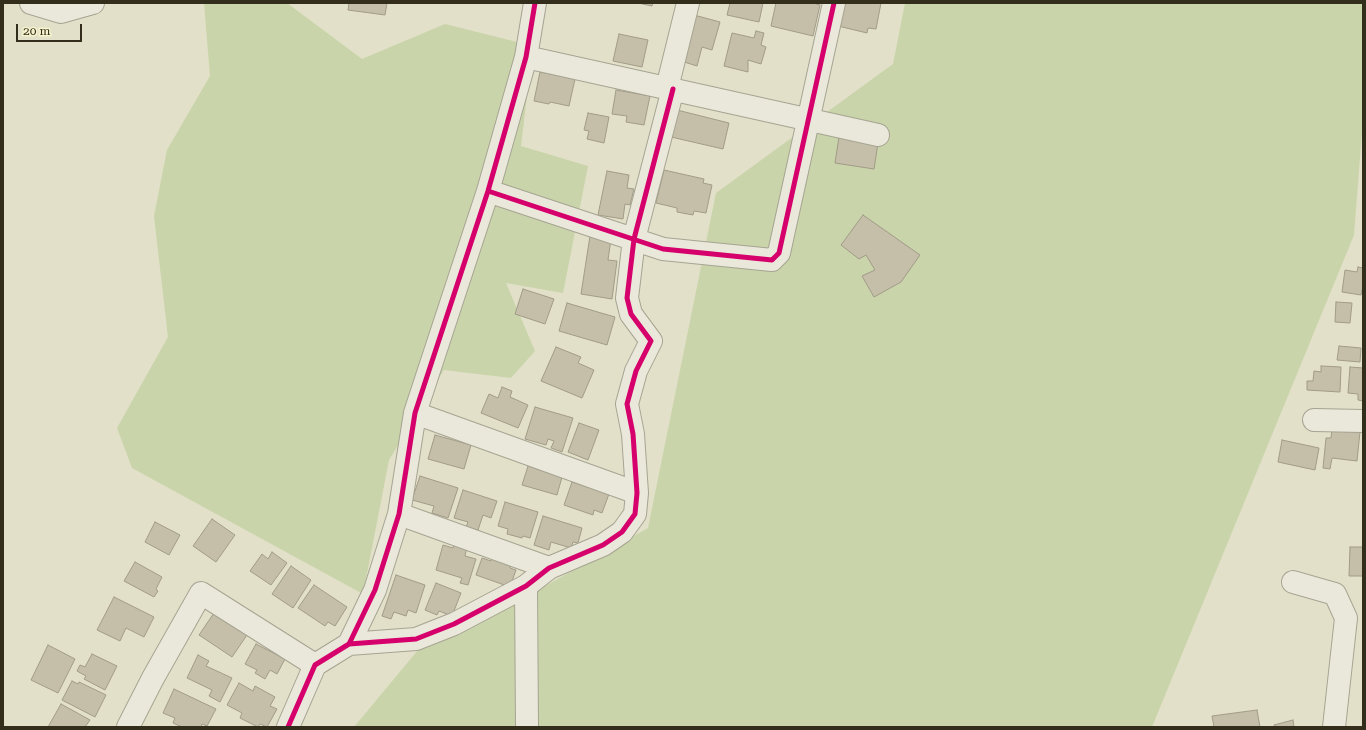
<!DOCTYPE html>
<html>
<head>
<meta charset="utf-8">
<style>
	body { margin:0 }
	#map { position:relative; width:1366px; height:730px; overflow:hidden; background:#e2e0c8; font-family:"Roboto Serif",serif }
	canvas { display:block }
	.frame { position:absolute; inset:0; border:4px solid #332d1b; pointer-events:none }
	.scale { position:absolute; left:16px; top:24px; width:66px; height:18px; box-sizing:border-box; border:2px solid #332d1b; border-top:0; padding-left:5px; font-size:12px; line-height:14px; white-space:nowrap; color:#332d1b; -webkit-text-stroke:3px #f4f3cc; paint-order:stroke }
</style>
</head>
<body>
<div id="map">
<canvas width="1366" height="730"></canvas>
<div class="frame"></div>
<div class="scale">20 m</div>
</div>
<script>
const c = document.querySelector('canvas').getContext('2d');
c.lineJoin = 'round';
function paint(path, color) {
  c.fillStyle = color;
  c.fill(path, 'evenodd');
}
function toPath(rows) {
  const path = new Path2D();
  for (const r of rows) {
    path.moveTo(r[0], r[1]);
    for (let i = 2; i < r.length; i += 2) path.lineTo(r[i], r[i + 1]);
  }
  return path;
}
function strokePath(path, color, width, dash) {
  c.strokeStyle = color;
  c.lineWidth = width;
  c.lineCap = dash ? 'butt' : 'round';
  c.setLineDash(dash || []);
  c.stroke(path);
}
paint(toPath([
	[204,3,287,3,362,59,445,24,533,46,521,146,588,166,563,293,506,283,535,351,511,378,444,370,389,460,363,594,132,468,117,428,168,337,154,216,167,150,210,76],
	[905,3,1363,3,1363,119,1354,235,1152,727,354,727,418,650,517,602,648,528,716,193,893,64]
]), '#c9d4aa');
const building = toPath([
	[349,3,387,3,385,15,348,10,349,3],
	[638,3,653,3,652,6,638,3],
	[730,3,763,3,759,22,727,15,730,3],
	[776,3,813,3,820,5,813,36,771,26,776,3],
	[843,3,881,3,876,29,868,28,867,33,838,26,843,3],
	[694,15,720,22,712,50,702,47,697,66,681,61,694,15],
	[756,31,764,33,761,45,766,47,761,64,748,60,748,72,724,66,732,33,754,38,756,31],
	[619,34,648,40,642,67,613,61,619,34],
	[540,72,575,79,569,106,550,102,549,104,534,101,540,72],
	[616,90,650,96,644,125,626,122,627,116,612,114,616,90],
	[677,110,729,123,723,149,671,137,677,110],
	[588,113,609,117,604,143,587,139,589,131,584,130,588,113],
	[839,137,878,143,874,169,835,163,839,137],
	[664,170,704,179,703,183,712,185,706,213,694,211,693,215,677,212,677,208,656,203,664,170],
	[607,171,629,175,627,188,634,189,630,205,625,204,623,219,598,215,607,171],
	[863,215,920,255,901,282,874,297,862,276,875,270,866,255,859,259,841,245,863,215],
	[590,236,611,239,608,260,617,261,612,299,581,294,590,236],
	[1358,267,1363,268,1363,286,1361,295,1342,292,1345,270,1357,272,1358,267],
	[523,289,554,299,545,324,515,314,523,289],
	[1336,302,1352,303,1350,323,1335,322,1336,302],
	[567,303,615,317,607,345,559,331,567,303],
	[1339,346,1361,348,1360,362,1337,360,1339,346],
	[556,347,581,357,578,363,594,370,582,398,541,381,556,347],
	[1321,366,1341,367,1340,392,1307,390,1307,381,1313,381,1314,371,1321,372,1321,366],
	[1350,367,1363,368,1363,401,1358,400,1358,394,1348,393,1350,367],
	[502,387,512,391,510,397,528,405,518,428,481,413,489,394,498,398,502,387],
	[535,407,573,418,562,452,551,448,554,441,548,439,546,445,525,439,535,407],
	[579,423,599,430,588,460,568,452,579,423],
	[1332,429,1360,432,1357,461,1332,458,1330,469,1323,468,1326,438,1331,438,1332,429],
	[435,435,471,445,464,469,428,459,435,435],
	[1282,440,1319,448,1315,470,1278,462,1282,440],
	[528,466,562,477,557,495,522,485,528,466],
	[420,476,458,488,448,518,432,513,434,506,412,500,420,476],
	[572,482,609,494,602,513,594,510,593,515,564,505,572,482],
	[463,490,497,501,491,518,483,515,478,530,466,527,468,522,454,518,463,490],
	[505,502,538,512,530,538,523,536,522,538,507,534,508,529,498,526,505,502],
	[543,516,582,528,578,543,573,542,571,548,551,542,549,550,534,545,543,516],
	[212,519,235,535,216,562,193,546,212,519],
	[155,522,180,535,169,555,145,542,155,522],
	[455,542,467,546,465,556,476,559,468,585,460,583,462,578,436,570,443,545,453,548,455,542],
	[1350,547,1363,547,1363,576,1349,576,1350,547],
	[272,552,287,563,271,585,250,571,262,554,268,559,272,552],
	[493,556,512,562,510,568,516,570,510,587,476,575,482,558,491,561,493,556],
	[135,562,162,577,156,589,158,591,154,597,124,581,135,562],
	[291,566,311,580,293,608,272,594,291,566],
	[396,575,425,585,416,613,408,610,406,616,394,612,391,619,382,616,396,575],
	[436,583,461,593,452,616,439,611,437,615,425,610,436,583],
	[314,585,347,607,335,626,328,622,325,626,298,608,314,585],
	[114,597,154,617,144,637,126,628,120,641,97,630,114,597],
	[214,613,247,635,232,657,199,635,214,613],
	[256,644,285,659,277,674,270,670,265,679,255,673,257,670,245,664,256,644],
	[48,645,75,659,58,693,31,680,48,645],
	[92,654,117,666,105,690,84,679,86,676,77,671,80,665,85,667,92,654],
	[198,655,209,661,206,666,232,678,220,702,209,696,212,690,187,678,198,655],
	[72,681,78,684,79,682,106,695,95,717,62,700,72,681],
	[239,683,253,691,255,686,275,697,270,706,277,709,267,727,260,724,258,727,240,718,242,713,227,705,239,683],
	[174,689,216,709,207,726,202,724,201,727,182,727,173,723,175,718,163,713,174,689],
	[61,704,90,720,85,727,48,727,61,704],
	[1257,710,1260,727,1214,727,1212,716,1257,710],
	[1293,720,1294,727,1275,727,1274,725,1293,720]
]);
paint(building, '#c5bfa9');
strokePath(building, '#a19b88', 1);
const minor = toPath([
	[31,3,61,12,93,3],
	[526,57,878,135],
	[667,88,688,3],
	[488,191,663,249,772,260,779,253,834,3],
	[415,413,637,493],
	[1314,420,1363,421],
	[399,514,549,568],
	[1293,582,1335,594,1346,618,1334,727],
	[526,586,527,727],
	[349,644,416,639,454,624,526,586,549,568,603,545,622,532,635,514,637,493,633,434,627,404,636,371,651,341,631,314,627,298,634,239,673,89],
	[128,727,153,678,201,593,315,665],
	[288,727,315,665,349,644,375,590,399,514,415,413,488,191,526,57,535,3]
]);
strokePath(minor, '#a6a492', 24);
strokePath(minor, '#eae8da', 22);
strokePath(toPath([
	[488,191,663,249,772,260,779,253,834,3],
	[349,644,416,639,454,624,526,586,549,568,603,545,622,532,635,514,637,493,633,434,627,404,636,371,651,341,631,314,627,298,634,239,673,89],
	[288,727,315,665,349,644,375,590,399,514,415,413,488,191,526,57,535,3]
]), '#d6006c', 5);
</script>
</body>
</html>
